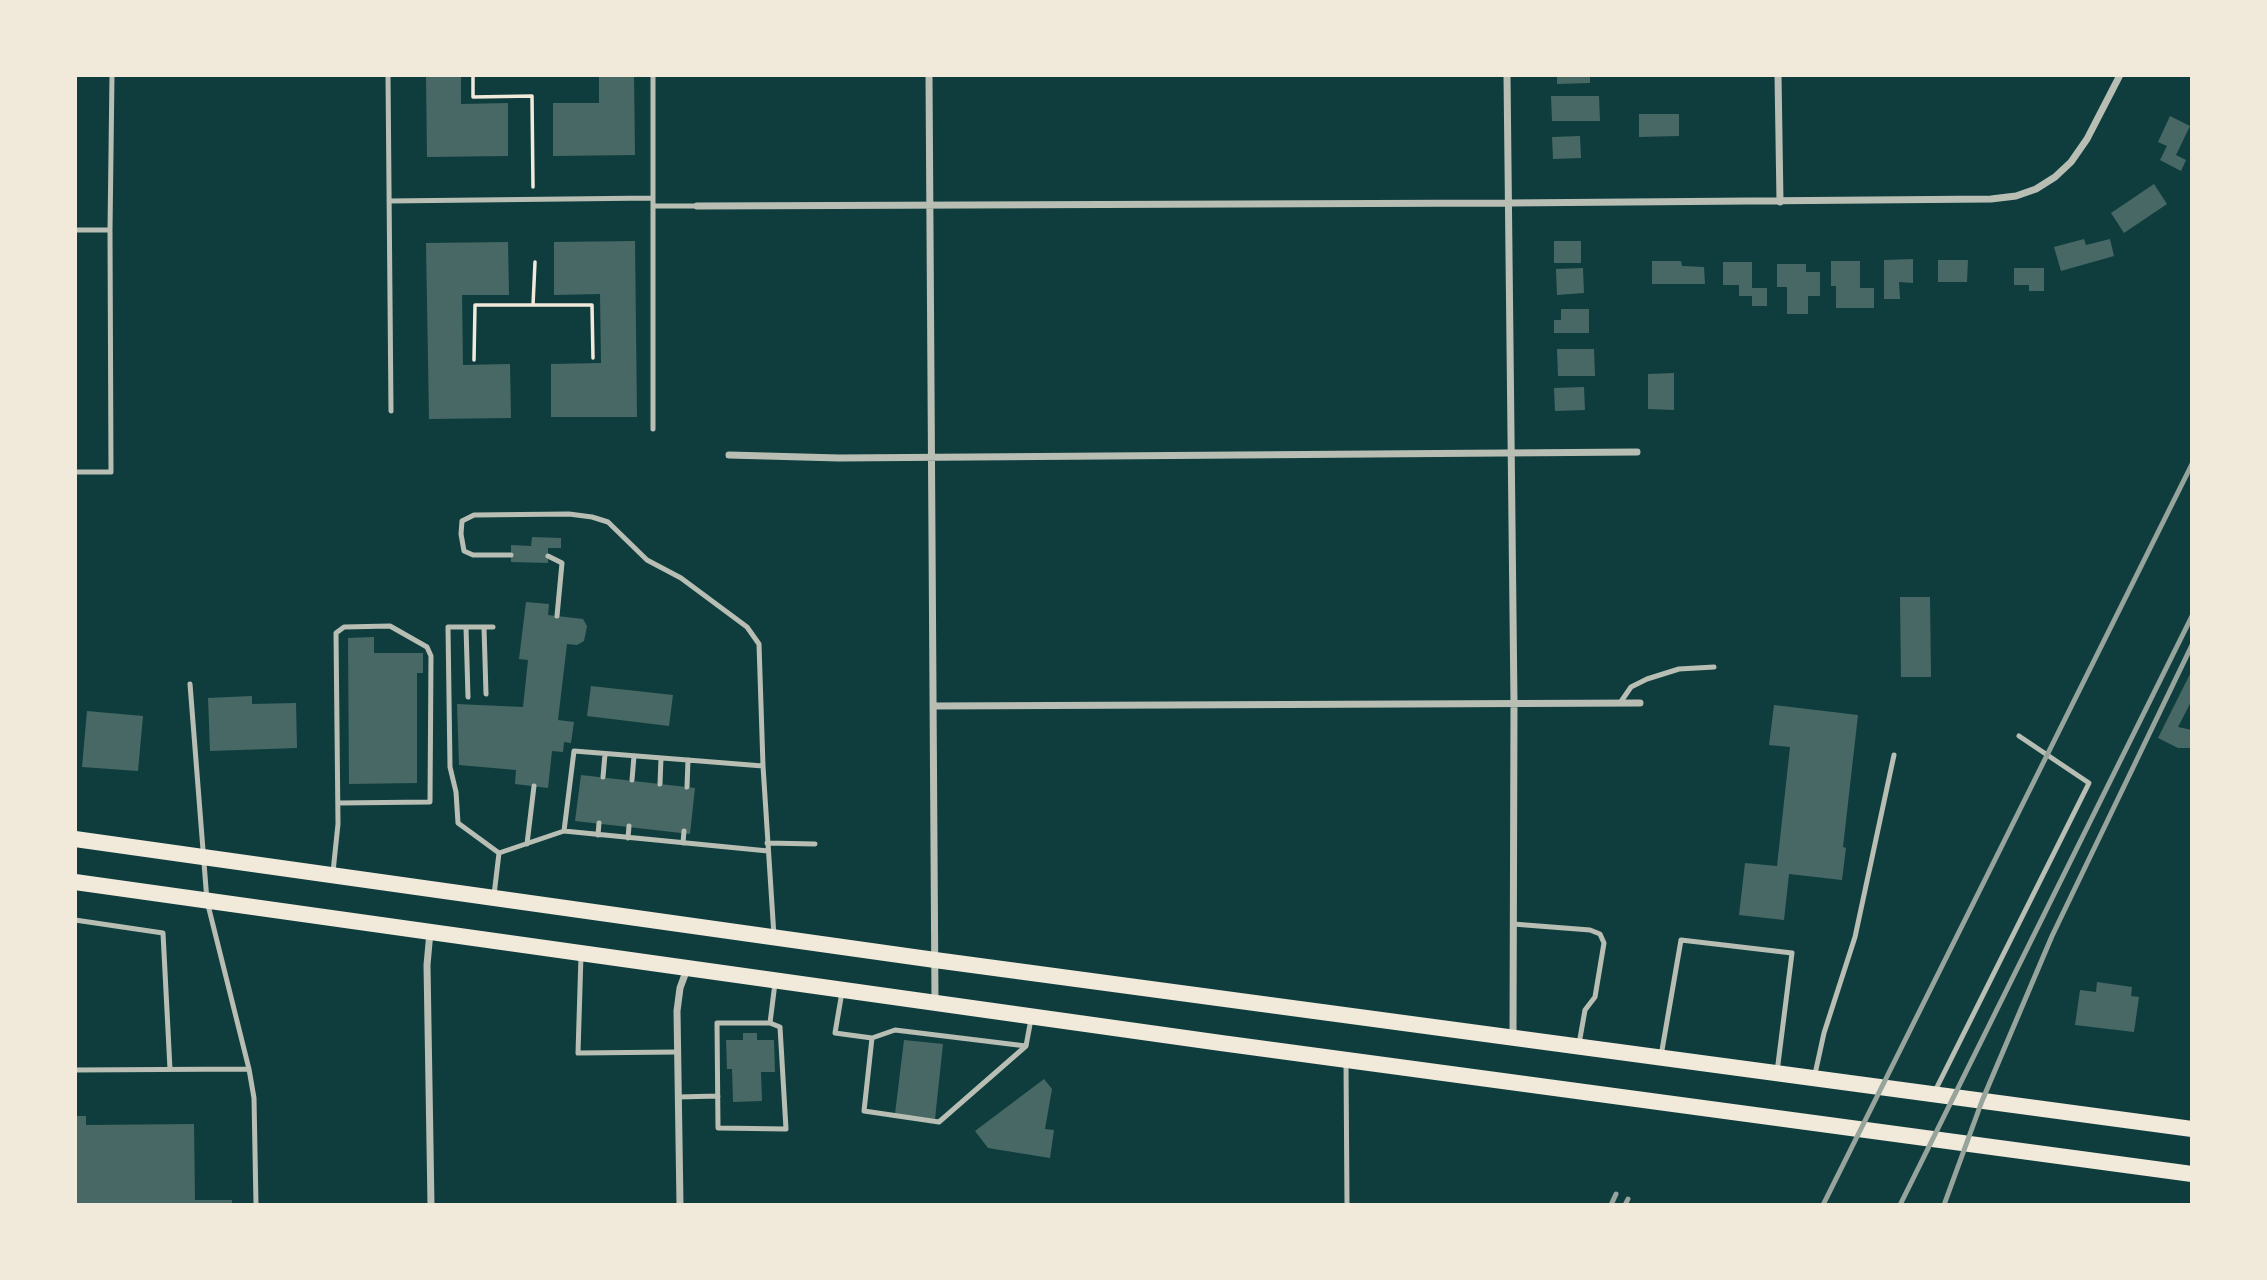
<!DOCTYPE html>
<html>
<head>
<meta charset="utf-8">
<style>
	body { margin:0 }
	#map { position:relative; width:2267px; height:1280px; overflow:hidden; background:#0f3d3e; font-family:"Fira Sans Condensed",sans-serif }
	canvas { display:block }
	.frame { position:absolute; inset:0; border:77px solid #f1e9da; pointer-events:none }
</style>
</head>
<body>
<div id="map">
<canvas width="2267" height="1280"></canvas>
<div class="frame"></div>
</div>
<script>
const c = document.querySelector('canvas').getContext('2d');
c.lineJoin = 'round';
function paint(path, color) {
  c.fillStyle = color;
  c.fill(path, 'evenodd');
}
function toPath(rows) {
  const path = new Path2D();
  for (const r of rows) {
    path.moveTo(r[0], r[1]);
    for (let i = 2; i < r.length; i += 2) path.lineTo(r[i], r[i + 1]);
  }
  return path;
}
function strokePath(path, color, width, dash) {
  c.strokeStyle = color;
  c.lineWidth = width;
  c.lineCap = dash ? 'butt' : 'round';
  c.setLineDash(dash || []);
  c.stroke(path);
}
paint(toPath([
	[426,75,461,75,461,104,508,103,508,156,427,157],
	[599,75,634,75,635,155,553,156,553,103,599,103],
	[1557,75,1590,75,1590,83,1557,84],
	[1551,96,1599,96,1600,121,1552,121],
	[1639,114,1679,114,1679,136,1639,137],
	[2170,116,2190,126,2176,155,2186,160,2181,171,2160,160,2167,146,2158,142],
	[1580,136,1581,158,1553,159,1552,137],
	[2154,184,2167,204,2124,233,2111,213],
	[2084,239,2086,245,2110,239,2114,256,2061,271,2054,247],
	[635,241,637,417,551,417,551,364,601,363,600,294,554,295,554,242],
	[1554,241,1581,241,1581,263,1554,263],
	[508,242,509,295,462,295,463,365,510,364,511,418,429,419,426,243],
	[1913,259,1913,283,1899,282,1900,299,1884,299,1884,260],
	[1938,260,1968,260,1967,282,1938,282],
	[1652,261,1681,261,1682,266,1704,267,1705,284,1652,284],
	[1831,261,1860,261,1860,288,1874,288,1874,308,1836,308,1836,286,1831,286],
	[1723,262,1752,262,1752,288,1767,288,1767,306,1752,306,1752,296,1739,296,1739,285,1723,285],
	[1777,264,1806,264,1806,272,1820,272,1820,296,1808,296,1808,314,1787,314,1787,287,1777,287],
	[1583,268,1584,293,1557,295,1556,269],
	[2014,268,2044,268,2044,291,2029,291,2029,285,2014,285],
	[1561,309,1589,309,1589,333,1554,333,1554,320,1561,320],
	[1557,349,1594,349,1595,376,1558,376],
	[1674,373,1674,410,1648,409,1648,374],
	[1584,387,1585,410,1555,411,1554,388],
	[532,537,561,538,561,548,548,548,548,563,511,562,511,545,531,546],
	[1900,597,1930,597,1931,677,1901,677],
	[526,602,549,604,548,615,583,619,587,626,584,641,577,645,567,644,558,720,574,722,571,743,564,742,563,752,552,751,548,788,515,784,516,770,459,765,457,704,523,707,528,660,519,659],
	[374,637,374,653,423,653,423,673,417,673,417,783,349,784,348,638],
	[2192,670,2192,700,2178,727,2192,730,2192,748,2178,748,2158,738],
	[591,686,673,695,669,726,587,716],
	[252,696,252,704,296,703,297,748,210,751,208,698],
	[1774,705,1858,715,1843,847,1846,848,1842,880,1789,874,1784,920,1739,915,1745,863,1777,866,1790,747,1769,745],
	[87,711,143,716,138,771,82,767],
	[581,775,695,788,690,834,575,821],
	[2097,982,2132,987,2131,996,2139,997,2134,1032,2075,1025,2080,990,2096,992],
	[743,1033,757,1033,757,1040,774,1040,775,1072,761,1072,762,1101,733,1102,732,1069,727,1069,726,1040,743,1040],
	[904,1040,943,1044,935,1119,895,1114],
	[1044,1079,1052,1089,1045,1129,1054,1130,1050,1158,988,1148,975,1131],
	[75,1116,86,1116,86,1125,194,1124,195,1200,232,1200,232,1205,75,1205]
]), '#486865');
strokePath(toPath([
	[473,75,473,97,532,96,533,187],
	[533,305,535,262],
	[474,360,475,305,592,305,593,358]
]), '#f1e9da', 3.5);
strokePath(toPath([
	[388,75,391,411],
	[653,75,653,429],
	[389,201,653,198],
	[653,206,697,206],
	[75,230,110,230],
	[75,472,111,472,110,230,112,75],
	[511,555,473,555,464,551,461,534,462,521,474,515,569,514,592,517,608,522,647,560,681,578,747,627,759,644,763,766],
	[548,556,562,563,557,616],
	[466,627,468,697],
	[484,627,486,694],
	[493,627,448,627,450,767,456,792,458,823,499,853],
	[190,684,207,901,249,1069,254,1098,256,1205],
	[1620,703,1631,687,1647,679,1679,669,1714,667],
	[603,777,605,754],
	[632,780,634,756],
	[660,784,661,758],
	[687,787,688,760],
	[564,831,574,751,763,766,774,936],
	[598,835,599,823],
	[628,838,629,826],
	[683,843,684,831],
	[767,843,815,844],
	[527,844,534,786],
	[499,853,564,831,768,851],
	[333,872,338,824,336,633,344,627,390,626,427,647,431,656,430,802,338,803],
	[494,895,499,853],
	[75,920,163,933,170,1069],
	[1513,924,1590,930,1600,934,1604,943,1595,997,1585,1010,1579,1044],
	[581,955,578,1053,677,1052],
	[842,992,835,1033,872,1038,864,1111,939,1122,1026,1046,1031,1019],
	[717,1023,770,1023,780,1027,786,1129,718,1128,717,1023],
	[770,1023,775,983],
	[872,1038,895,1030,1026,1046],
	[1661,1056,1681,940,1792,953,1777,1072],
	[1346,1063,1347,1205],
	[75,1070,249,1069],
	[1815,1074,1824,1033,1855,937,1894,755],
	[1935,1091,2089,783,2019,736],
	[678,1097,718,1096]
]), '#b8beb3', 5);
strokePath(toPath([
	[929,75,935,1001],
	[1507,75,1514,703,1513,1036],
	[1778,75,1780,202],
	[697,206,1508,203,1991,199,2016,196,2036,189,2055,177,2071,162,2087,139,2120,75],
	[729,455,839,458,1637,452],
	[933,706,1640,703],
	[430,932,427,965,431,1205],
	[680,1205,677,1011,680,988,687,969]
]), '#b8beb3', 7);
strokePath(toPath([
	[75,839,935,960,2192,1129],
	[75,882,1221,1043,2192,1174]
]), '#f1e9da', 16);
strokePath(toPath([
	[1611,1205,1616,1194],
	[1625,1205,1628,1199],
	[1823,1205,2192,464],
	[1900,1205,2192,616],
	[1944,1205,1982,1101,2052,936,2192,645]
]), '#97a49c', 5);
</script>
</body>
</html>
